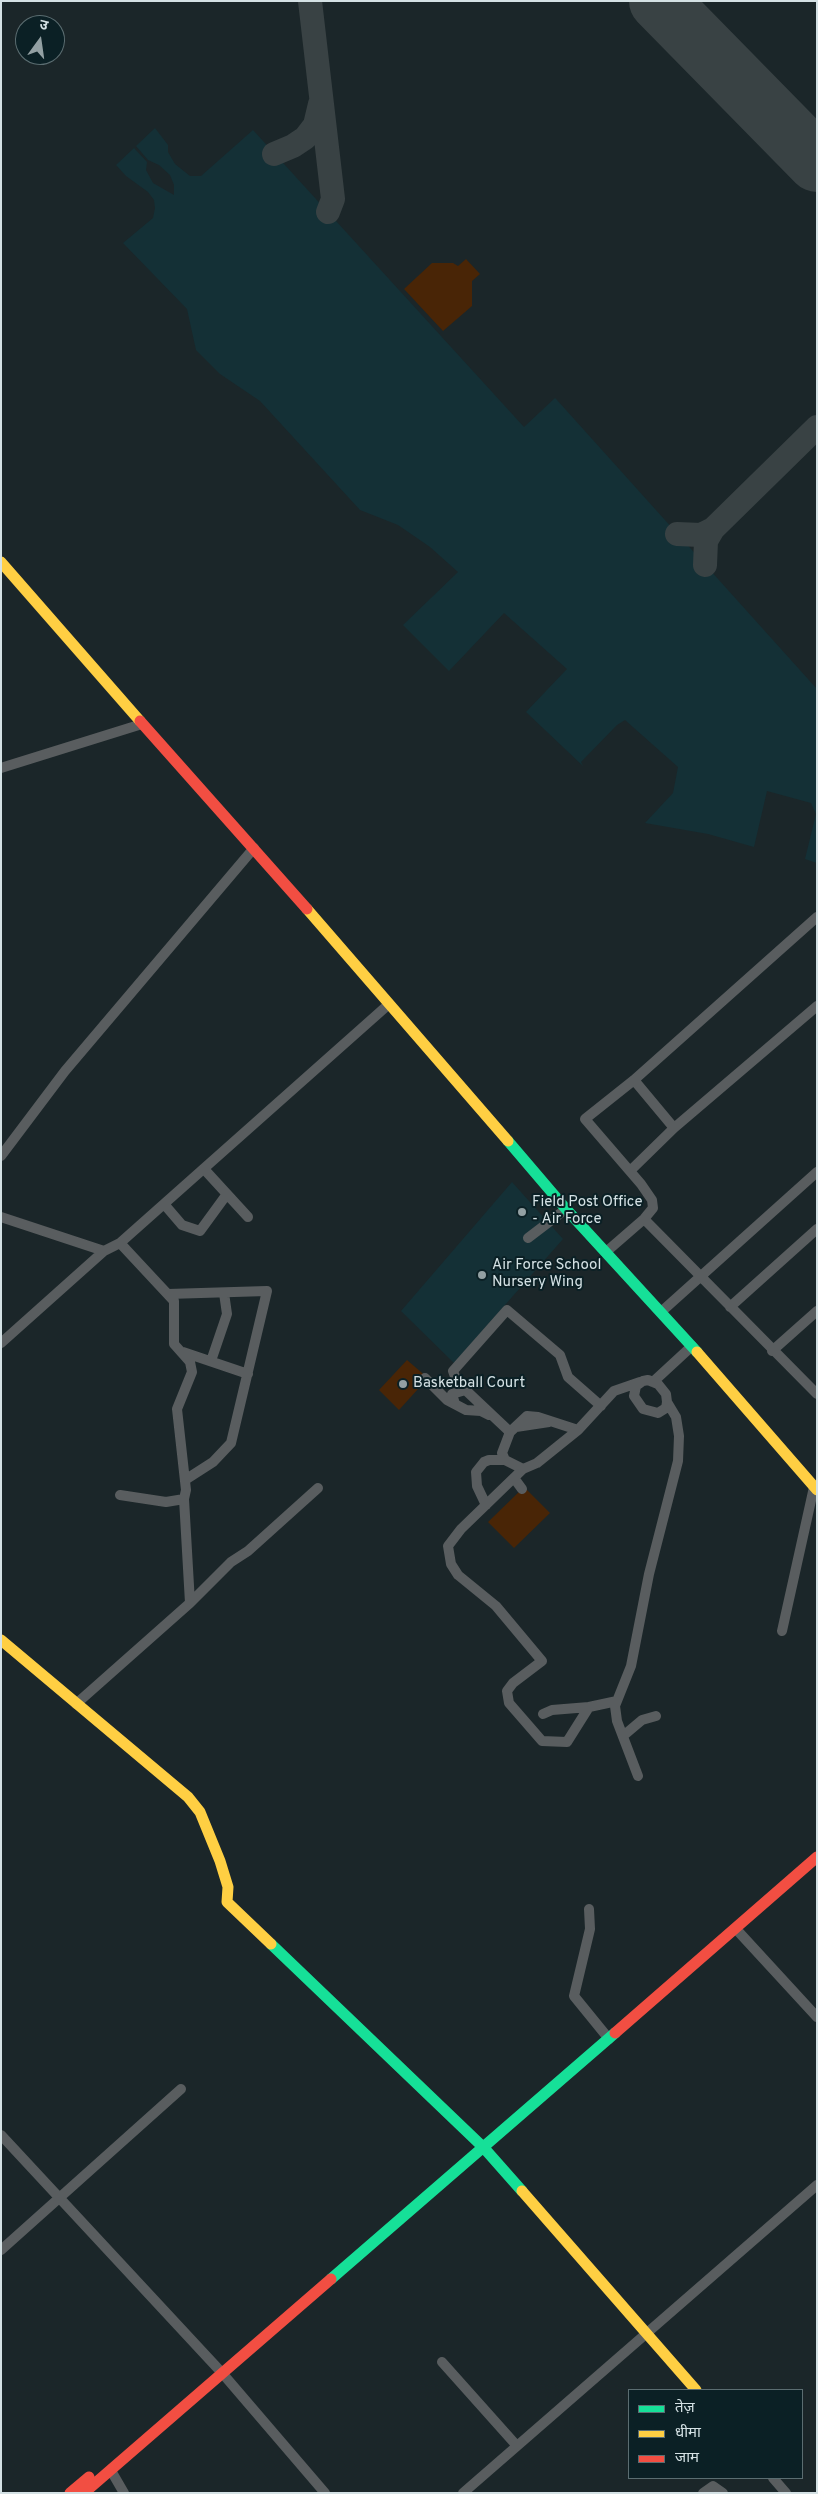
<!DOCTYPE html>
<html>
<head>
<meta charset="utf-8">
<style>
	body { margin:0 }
	#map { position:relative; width:818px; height:2494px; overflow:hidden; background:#1b2629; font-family:Overpass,"Noto Sans Devanagari",sans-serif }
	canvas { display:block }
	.frame { position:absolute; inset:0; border:2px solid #d4e1e4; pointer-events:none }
	.legend { position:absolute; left:628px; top:2389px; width:175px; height:90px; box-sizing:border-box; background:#0b2025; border:1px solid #5b6d71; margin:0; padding:6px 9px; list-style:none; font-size:15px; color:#d4e1e4 }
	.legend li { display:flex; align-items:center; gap:10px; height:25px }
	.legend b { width:25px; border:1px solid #5b6d71 }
	.north { position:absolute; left:15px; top:15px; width:50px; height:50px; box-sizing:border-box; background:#0b2025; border:1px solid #5b6d71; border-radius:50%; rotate:14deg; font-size:14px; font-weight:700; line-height:20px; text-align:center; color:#d4e1e4 }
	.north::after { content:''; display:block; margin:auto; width:18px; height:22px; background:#93a0a3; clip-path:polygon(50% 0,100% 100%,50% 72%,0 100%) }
</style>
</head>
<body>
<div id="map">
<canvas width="818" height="2494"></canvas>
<div class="frame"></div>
<ul class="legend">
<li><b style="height:6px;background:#16e098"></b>तेज़</li>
<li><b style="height:6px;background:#ffcf43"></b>धीमा</li>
<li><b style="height:6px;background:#f24e42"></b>जाम</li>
</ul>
<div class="north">उ</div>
</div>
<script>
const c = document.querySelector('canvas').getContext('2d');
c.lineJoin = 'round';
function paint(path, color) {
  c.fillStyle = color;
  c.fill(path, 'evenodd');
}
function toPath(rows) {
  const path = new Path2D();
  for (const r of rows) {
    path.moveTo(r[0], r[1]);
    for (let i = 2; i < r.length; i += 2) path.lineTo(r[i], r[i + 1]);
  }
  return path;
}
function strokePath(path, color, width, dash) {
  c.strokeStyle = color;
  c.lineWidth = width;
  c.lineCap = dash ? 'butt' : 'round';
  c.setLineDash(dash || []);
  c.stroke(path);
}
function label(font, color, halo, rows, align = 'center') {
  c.font = font + ' Overpass,sans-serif';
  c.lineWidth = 4;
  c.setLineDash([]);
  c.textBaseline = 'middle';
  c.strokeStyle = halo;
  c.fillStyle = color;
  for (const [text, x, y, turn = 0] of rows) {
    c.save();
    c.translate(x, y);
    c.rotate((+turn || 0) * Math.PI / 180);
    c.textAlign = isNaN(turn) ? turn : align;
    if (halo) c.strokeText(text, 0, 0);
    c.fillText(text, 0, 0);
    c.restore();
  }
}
paint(toPath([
	[155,128,168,145,168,152,175,164,190,176,201,176,253,130,524,427,555,398,557,400,817,689,817,863,805,859,816,814,811,803,767,791,754,847,708,834,645,823,673,793,678,767,625,720,617,725,581,762,583,766,526,712,567,669,504,613,449,671,403,625,458,572,430,547,398,525,360,510,260,401,220,374,196,350,187,309,123,243,153,218,155,208,154,200,148,192,126,176,116,165,134,148,147,162,146,170,153,183,174,195,174,185,170,175,159,165,148,160,136,146],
	[512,1182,563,1239,454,1363,401,1311]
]), '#143036');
paint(toPath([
	[466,259,480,274,472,281,472,306,443,331,404,289,432,263,453,263,458,266],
	[407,1360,428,1378,399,1410,379,1390],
	[524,1487,550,1513,514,1548,488,1522]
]), '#492506');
strokePath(toPath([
	[310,1,333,199,328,212],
	[274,154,293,146,305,138,315,125,320,104],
	[677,534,701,535,713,529,817,427],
	[705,565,706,541,713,529]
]), '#394244', 24);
strokePath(toPath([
	[659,1,817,162]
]), '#394244', 60);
strokePath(toPath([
	[1,768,142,724],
	[634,1080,674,1128],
	[1,1156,65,1071,254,848],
	[204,1169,248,1217],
	[630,1171,674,1128,817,1006],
	[164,1204,182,1225,200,1231,227,1194],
	[1,1217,104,1251],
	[644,1219,817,1394],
	[528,1238,566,1209],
	[606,1252,644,1219,653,1208,652,1200,641,1184,585,1119,634,1080,817,917],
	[168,1294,267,1291,231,1443,213,1462,185,1480],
	[730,1307,817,1229],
	[661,1312,817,1172],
	[1,1343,104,1251,120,1243,389,1004],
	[772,1351,817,1311],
	[183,1352,248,1374],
	[211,1361,227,1314,224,1293],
	[425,1378,447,1400,466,1410,481,1411,489,1415],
	[648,1380,658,1384,666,1394,667,1402,666,1408,658,1413,643,1409,634,1396,636,1386,643,1381,648,1380],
	[640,1382,614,1391,578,1430,537,1463,523,1469,461,1529,448,1546,451,1564,458,1575,496,1606,542,1661,513,1683,507,1691,509,1703,542,1741,567,1742,589,1707,617,1701,631,1666,649,1574,678,1461,679,1436,676,1417,667,1402],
	[653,1382,692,1346],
	[455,1404,452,1394,462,1391,462,1387],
	[516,1427,549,1422],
	[578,1430,538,1417,527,1416,510,1432,457,1382,453,1371,507,1310,560,1355,568,1377,601,1406],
	[510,1432,502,1453,505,1460,523,1469],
	[514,1478,522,1489],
	[120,1495,166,1502,184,1499,186,1490,177,1409,192,1372,190,1362,174,1344,174,1301,120,1243],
	[184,1499,190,1603,231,1562,248,1551,318,1488],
	[486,1505,477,1486,476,1472,484,1462,489,1460,505,1460],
	[782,1631,814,1487],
	[617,1701,615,1706,617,1721,638,1776],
	[76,1704,190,1603],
	[543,1714,552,1710,589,1707],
	[623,1736,642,1720,656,1716],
	[589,1909,590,1929,574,1996,609,2039],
	[736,1929,817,2017],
	[1,2135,223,2374,325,2493],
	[1,2250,181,2089],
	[442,2362,517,2446],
	[113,2474,124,2493],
	[773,2478,786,2493],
	[463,2493,817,2185],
	[703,2493,713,2486,723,2493]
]), '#595d5f', 10);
strokePath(toPath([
	[508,1141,566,1209,697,1352],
	[271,1944,484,2148,522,2191],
	[331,2279,615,2033]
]), '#16e098', 11);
strokePath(toPath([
	[1,562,140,721],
	[307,909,508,1141],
	[697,1352,817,1490],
	[1,1640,188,1797,200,1812,220,1861,228,1887,227,1902,271,1944],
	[522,2191,696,2390]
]), '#ffcf43', 11);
strokePath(toPath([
	[140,721,307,909],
	[615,2033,817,1857],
	[70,2493,89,2477],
	[84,2493,331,2279]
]), '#f24e42', 11);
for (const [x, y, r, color] of [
	[522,1212,5,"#93a0a3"],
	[482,1275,5,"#93a0a3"],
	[403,1384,5,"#93a0a3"]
]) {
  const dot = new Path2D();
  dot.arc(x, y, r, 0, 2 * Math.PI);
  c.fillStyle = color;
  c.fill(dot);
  strokePath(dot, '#0b2025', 2);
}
label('15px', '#d4e1e4', '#0b2025', [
	["Field Post Office",532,1203],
	["- Air Force",532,1220],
	["Air Force School",492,1266],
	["Nursery Wing",492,1283],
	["Basketball Court",413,1384]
], 'left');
</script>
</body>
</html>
